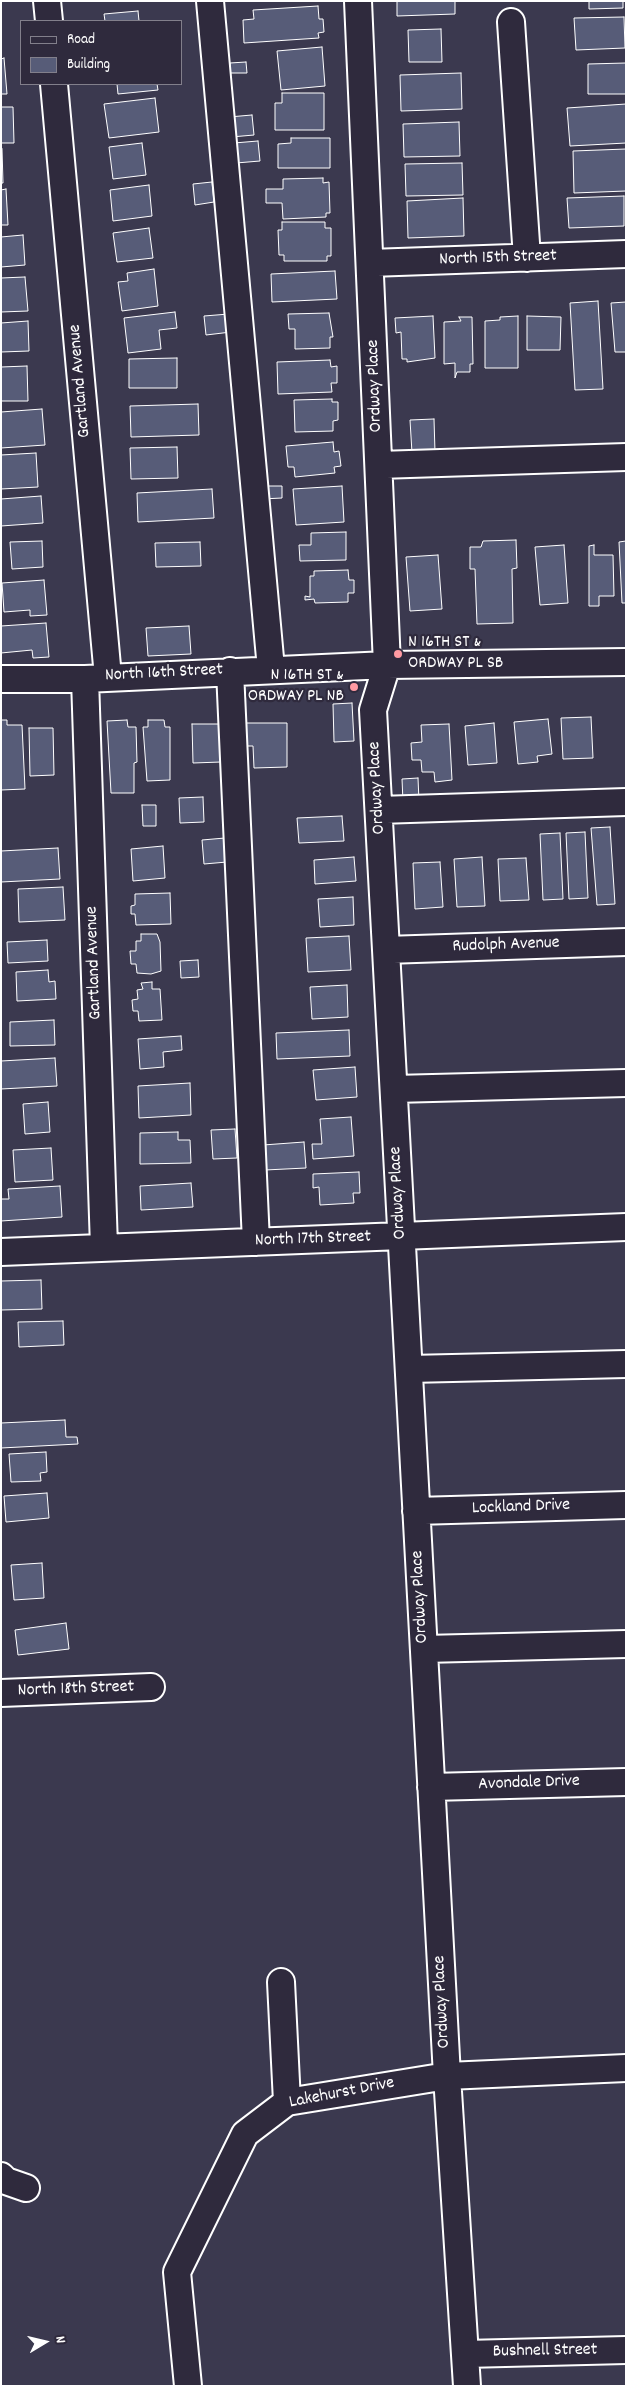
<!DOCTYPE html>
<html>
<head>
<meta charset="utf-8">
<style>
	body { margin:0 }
	#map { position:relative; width:627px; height:2387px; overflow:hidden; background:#3b394f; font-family:Dekko,sans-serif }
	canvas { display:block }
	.frame { position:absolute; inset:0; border:2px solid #fff; pointer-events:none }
	.legend { position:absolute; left:20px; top:20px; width:162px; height:65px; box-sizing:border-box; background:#2f2a3d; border:1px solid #827f8b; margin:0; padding:6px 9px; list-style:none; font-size:15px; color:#fff }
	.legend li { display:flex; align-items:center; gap:10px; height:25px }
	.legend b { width:25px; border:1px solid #827f8b }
	.north { position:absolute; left:20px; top:2317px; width:50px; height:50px; -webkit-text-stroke:4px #2f2a3d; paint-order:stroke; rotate:81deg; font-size:14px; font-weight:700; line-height:20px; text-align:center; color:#fff }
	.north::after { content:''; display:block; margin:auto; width:18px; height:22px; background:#fff; clip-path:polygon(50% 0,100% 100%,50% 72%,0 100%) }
</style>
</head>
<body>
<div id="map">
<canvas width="627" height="2387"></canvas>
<div class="frame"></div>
<ul class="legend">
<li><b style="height:6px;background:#2f2a3d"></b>Road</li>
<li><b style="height:14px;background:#575c78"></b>Building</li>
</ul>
<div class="north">N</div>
</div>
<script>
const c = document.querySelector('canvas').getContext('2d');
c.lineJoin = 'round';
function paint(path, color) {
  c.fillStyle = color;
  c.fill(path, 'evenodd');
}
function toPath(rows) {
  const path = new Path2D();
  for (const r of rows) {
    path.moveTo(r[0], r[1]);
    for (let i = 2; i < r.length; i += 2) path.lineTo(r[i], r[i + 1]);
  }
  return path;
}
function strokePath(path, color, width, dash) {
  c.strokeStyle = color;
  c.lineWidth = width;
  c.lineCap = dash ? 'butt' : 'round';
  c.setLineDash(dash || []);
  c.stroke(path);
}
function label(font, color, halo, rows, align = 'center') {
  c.font = font + ' Dekko,sans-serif';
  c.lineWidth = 4.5;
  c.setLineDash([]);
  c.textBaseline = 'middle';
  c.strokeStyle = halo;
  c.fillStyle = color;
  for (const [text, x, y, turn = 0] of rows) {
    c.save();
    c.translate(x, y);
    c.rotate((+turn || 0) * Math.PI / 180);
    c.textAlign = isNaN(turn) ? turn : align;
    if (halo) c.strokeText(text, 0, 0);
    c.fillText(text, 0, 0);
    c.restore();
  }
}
const building = toPath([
	[397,1,455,1,455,14,397,16,397,1],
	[589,1,623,1,623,8,589,9,589,1],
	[318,6,319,19,323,19,324,32,318,33,319,38,244,43,243,20,254,19,253,10,318,6],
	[138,11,139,21,105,21,104,14,138,11],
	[624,17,625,48,576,50,574,18,624,17],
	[441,29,442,62,409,62,408,30,441,29],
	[322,47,325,86,281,90,277,51,322,47],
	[4,58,7,94,1,94,1,59,4,58],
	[246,62,247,73,230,73,230,63,246,62],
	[626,63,626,94,588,94,588,64,626,63],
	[461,73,462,109,401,111,400,75,461,73],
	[117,84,157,84,158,90,118,94,117,84],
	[282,93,324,93,324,130,275,130,275,103,282,103,282,93],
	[155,98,159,132,109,138,104,104,155,98],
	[626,104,626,143,570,146,567,108,626,104],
	[1,107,13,107,14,143,1,143,1,107],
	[252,115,254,135,231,137,229,117,252,115],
	[459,122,460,156,404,157,403,124,459,122],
	[291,138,330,138,330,168,278,168,278,144,291,143,291,138],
	[258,141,260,161,236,163,234,143,258,141],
	[142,143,146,175,113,179,109,147,142,143],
	[2,149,3,183,1,183,1,150,2,149],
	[626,149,626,191,574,193,573,151,626,149],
	[462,163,463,195,406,196,405,164,462,163],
	[323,178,323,183,329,182,330,213,326,213,326,217,283,219,282,203,266,203,266,189,283,189,283,179,323,178],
	[212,182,214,202,195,205,193,184,212,182],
	[149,185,152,216,113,221,110,190,149,185],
	[6,189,8,225,1,225,1,190,6,189],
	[624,196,624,226,569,228,567,198,624,196],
	[463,198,464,236,408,238,407,201,463,198],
	[282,222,325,222,325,228,331,228,331,256,327,256,327,261,284,261,284,255,279,255,278,230,282,230,282,222],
	[149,228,153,258,117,262,113,233,149,228],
	[23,235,25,265,1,267,1,237,23,235],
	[154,269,158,306,122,311,118,282,128,281,127,273,154,269],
	[335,271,337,299,272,302,271,274,335,271],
	[25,277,28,311,1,312,1,278,25,277],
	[598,301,603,389,575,390,570,303,598,301],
	[626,302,626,352,615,352,611,303,626,302],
	[175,312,177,328,159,330,161,349,128,353,124,318,175,312],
	[329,313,333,337,330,337,330,348,295,349,295,329,289,329,288,314,329,313],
	[229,314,231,332,206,335,204,316,229,314],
	[433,316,435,358,407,362,407,359,402,359,401,332,396,333,395,318,433,316],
	[518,316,518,368,485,368,485,321,500,320,500,317,518,316],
	[527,316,561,317,560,350,527,350,527,316],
	[459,317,472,317,473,364,470,364,470,372,457,372,455,378,455,363,444,364,444,322,461,321,459,317],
	[28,321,29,351,1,352,1,323,28,321],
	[177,358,177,388,129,388,129,359,177,358],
	[330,360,331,367,337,366,337,383,331,383,332,392,278,394,277,362,330,360],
	[27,366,28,401,1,401,1,367,27,366],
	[332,399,332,402,338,402,338,420,333,421,333,431,295,432,294,400,332,399],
	[198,404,199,435,131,437,130,406,198,404],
	[42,409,45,445,1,448,1,412,42,409],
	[434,419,435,452,412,453,410,420,434,419],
	[333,442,334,452,339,451,341,466,334,467,335,473,295,477,294,467,288,467,286,446,333,442],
	[177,447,178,478,131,479,130,448,177,447],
	[36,453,38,487,1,489,1,455,36,453],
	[262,486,282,486,282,498,262,499,262,486],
	[342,486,344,522,296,525,293,489,342,486],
	[212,489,214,518,138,522,137,493,212,489],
	[41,496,43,523,1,526,1,499,41,496],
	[346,532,346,560,300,561,299,545,311,545,311,533,346,532],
	[516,540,517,568,512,569,513,623,477,624,475,569,470,569,470,547,481,547,483,541,516,540],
	[42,541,43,567,12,569,10,542,42,541],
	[626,541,626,603,622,603,619,542,626,541],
	[200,542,201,566,156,567,155,543,200,542],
	[564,545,568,603,540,605,535,547,564,545],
	[594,545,594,555,613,555,614,596,599,596,599,606,589,606,589,546,594,545],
	[438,555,442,609,410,611,406,557,438,555],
	[348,570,349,580,354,580,354,593,348,593,348,602,315,603,314,599,305,600,305,596,310,597,310,576,314,576,314,571,348,570],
	[44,580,47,615,30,616,30,610,4,612,2,583,44,580],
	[46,623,49,657,33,658,32,650,1,653,1,626,46,623],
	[189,626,191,654,148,656,146,628,189,626],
	[352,703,354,741,334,742,333,704,352,703],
	[591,717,593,758,563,759,561,718,591,717],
	[548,719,552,754,537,756,538,762,518,764,514,722,548,719],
	[1,720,7,720,7,725,22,725,25,789,1,790,1,720],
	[127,720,128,727,136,727,137,762,134,763,134,793,111,793,107,721,127,720],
	[148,720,164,720,165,727,170,727,170,780,147,781,143,727,148,727,148,720],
	[242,723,287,723,287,767,254,768,253,746,243,746,242,723],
	[494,723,497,763,468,765,465,726,494,723],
	[192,724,220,724,221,762,193,763,192,724],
	[449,724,452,780,435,782,434,772,422,772,421,760,412,760,411,743,422,742,421,725,449,724],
	[29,728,53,728,54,775,30,776,29,728],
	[418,778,419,801,403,802,402,779,418,778],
	[203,797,204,822,180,823,179,798,203,797],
	[142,805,156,805,156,826,143,826,142,805],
	[342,816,344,841,299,843,297,818,342,816],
	[610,827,615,904,597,905,591,828,610,827],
	[585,832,588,898,569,899,566,833,585,832],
	[560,833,563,899,543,900,540,834,560,833],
	[225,838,227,862,204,864,202,840,225,838],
	[163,846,165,878,133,881,131,849,163,846],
	[58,848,60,879,1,882,1,851,58,848],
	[354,857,356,881,315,884,314,860,354,857],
	[482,857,485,906,457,907,454,859,482,857],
	[526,858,529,900,500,901,498,859,526,858],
	[440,862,443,907,415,909,413,863,440,862],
	[63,887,65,920,19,922,18,889,63,887],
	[170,893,171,924,136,925,135,914,131,914,131,906,135,905,135,894,170,893],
	[353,897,354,925,320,927,318,899,353,897],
	[141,934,157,934,160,942,161,971,151,974,137,973,136,964,131,964,130,951,136,951,136,941,141,941,141,934],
	[349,936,351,970,308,972,306,938,349,936],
	[47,940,48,961,8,963,7,942,47,940],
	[198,960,199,977,181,978,180,961,198,960],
	[48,970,49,982,55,981,56,999,17,1001,16,972,48,970],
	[152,982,152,989,160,989,162,1020,139,1021,138,1011,133,1011,132,1000,138,999,137,990,143,989,141,983,152,982],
	[347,985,348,1017,312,1019,310,987,347,985],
	[54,1020,55,1045,10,1046,10,1022,54,1020],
	[349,1030,350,1056,277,1059,276,1033,349,1030],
	[181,1036,182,1050,163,1052,164,1067,140,1069,138,1039,181,1036],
	[55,1058,57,1086,1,1089,1,1061,55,1058],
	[355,1067,357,1097,316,1100,313,1070,355,1067],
	[190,1083,191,1115,139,1118,138,1086,190,1083],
	[48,1102,50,1132,25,1134,23,1104,48,1102],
	[351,1117,354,1156,313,1159,312,1144,322,1144,320,1119,351,1117],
	[235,1129,237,1158,213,1159,211,1130,235,1129],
	[178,1132,178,1140,190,1140,191,1163,140,1164,140,1133,178,1132],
	[304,1142,306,1168,265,1170,263,1145,304,1142],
	[51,1148,53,1180,15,1182,13,1150,51,1148],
	[359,1172,360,1193,353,1193,354,1203,320,1205,319,1187,313,1188,313,1174,359,1172],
	[191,1183,193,1207,141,1210,140,1186,191,1183],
	[60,1186,62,1217,1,1221,1,1199,9,1199,8,1189,60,1186],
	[41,1280,42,1309,1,1310,1,1281,41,1280],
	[63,1321,64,1345,19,1347,18,1322,63,1321],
	[65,1420,66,1437,77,1437,78,1444,1,1448,1,1423,65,1420],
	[46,1452,47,1472,40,1473,41,1481,11,1482,9,1454,46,1452],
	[47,1493,49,1518,6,1522,4,1496,47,1493],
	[42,1563,44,1598,14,1600,11,1565,42,1563],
	[66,1623,69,1649,18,1655,15,1630,66,1623]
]);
paint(building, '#575c78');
strokePath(building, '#fff', 1);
const minor = toPath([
	[47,1,49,21],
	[210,1,271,669],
	[358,1,387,665,373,710,447,2076,467,2386],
	[511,22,527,258],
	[54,84,108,677],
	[370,263,626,254],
	[379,465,626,457],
	[230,671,256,1242],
	[1,679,85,679,387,665,626,662],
	[85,679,104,1247],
	[379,810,626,802],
	[386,950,626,942],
	[394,1089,626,1083],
	[1,1252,626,1227],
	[409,1369,626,1364],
	[416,1511,626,1505],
	[424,1649,626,1644],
	[1,1693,151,1687],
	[431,1787,626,1782],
	[281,1982,287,2102],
	[1,2176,6,2181,26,2188],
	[465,2354,626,2350],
	[188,2386,177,2272,245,2134,287,2102,447,2076,626,2068]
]);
strokePath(minor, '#fff', 30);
strokePath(minor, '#2f2a3d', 26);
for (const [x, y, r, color] of [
	[398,654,5,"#ff9aa2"],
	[354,687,5,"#ff9aa2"]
]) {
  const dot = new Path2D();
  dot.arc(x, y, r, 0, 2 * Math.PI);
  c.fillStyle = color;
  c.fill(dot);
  strokePath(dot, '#2f2a3d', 2);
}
label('18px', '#fff', '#2f2a3d', [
	["North 15th Street",498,259,-2],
	["Gartland Avenue",81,381,-95],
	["Ordway Place",376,386,-92],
	["North 16th Street",164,674,-3],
	["Ordway Place",378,788,-93],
	["Rudolph Avenue",506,946,-2],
	["Gartland Avenue",95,963,-92],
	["Ordway Place",399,1193,-93],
	["North 17th Street",313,1240,-2],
	["Lockland Drive",521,1508,-2],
	["Ordway Place",421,1597,-93],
	["North 18th Street",76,1690,-2],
	["Avondale Drive",529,1784,-2],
	["Ordway Place",443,2002,-93],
	["Lakehurst Drive",342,2094,-11],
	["Bushnell Street",545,2352,-1]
]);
label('18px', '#fff', '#2f2a3d', [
	["N 16TH ST &",408,644],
	["ORDWAY PL SB",408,665],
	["N 16TH ST &",344,677,"right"],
	["ORDWAY PL NB",344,698,"right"]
], 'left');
</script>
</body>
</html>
